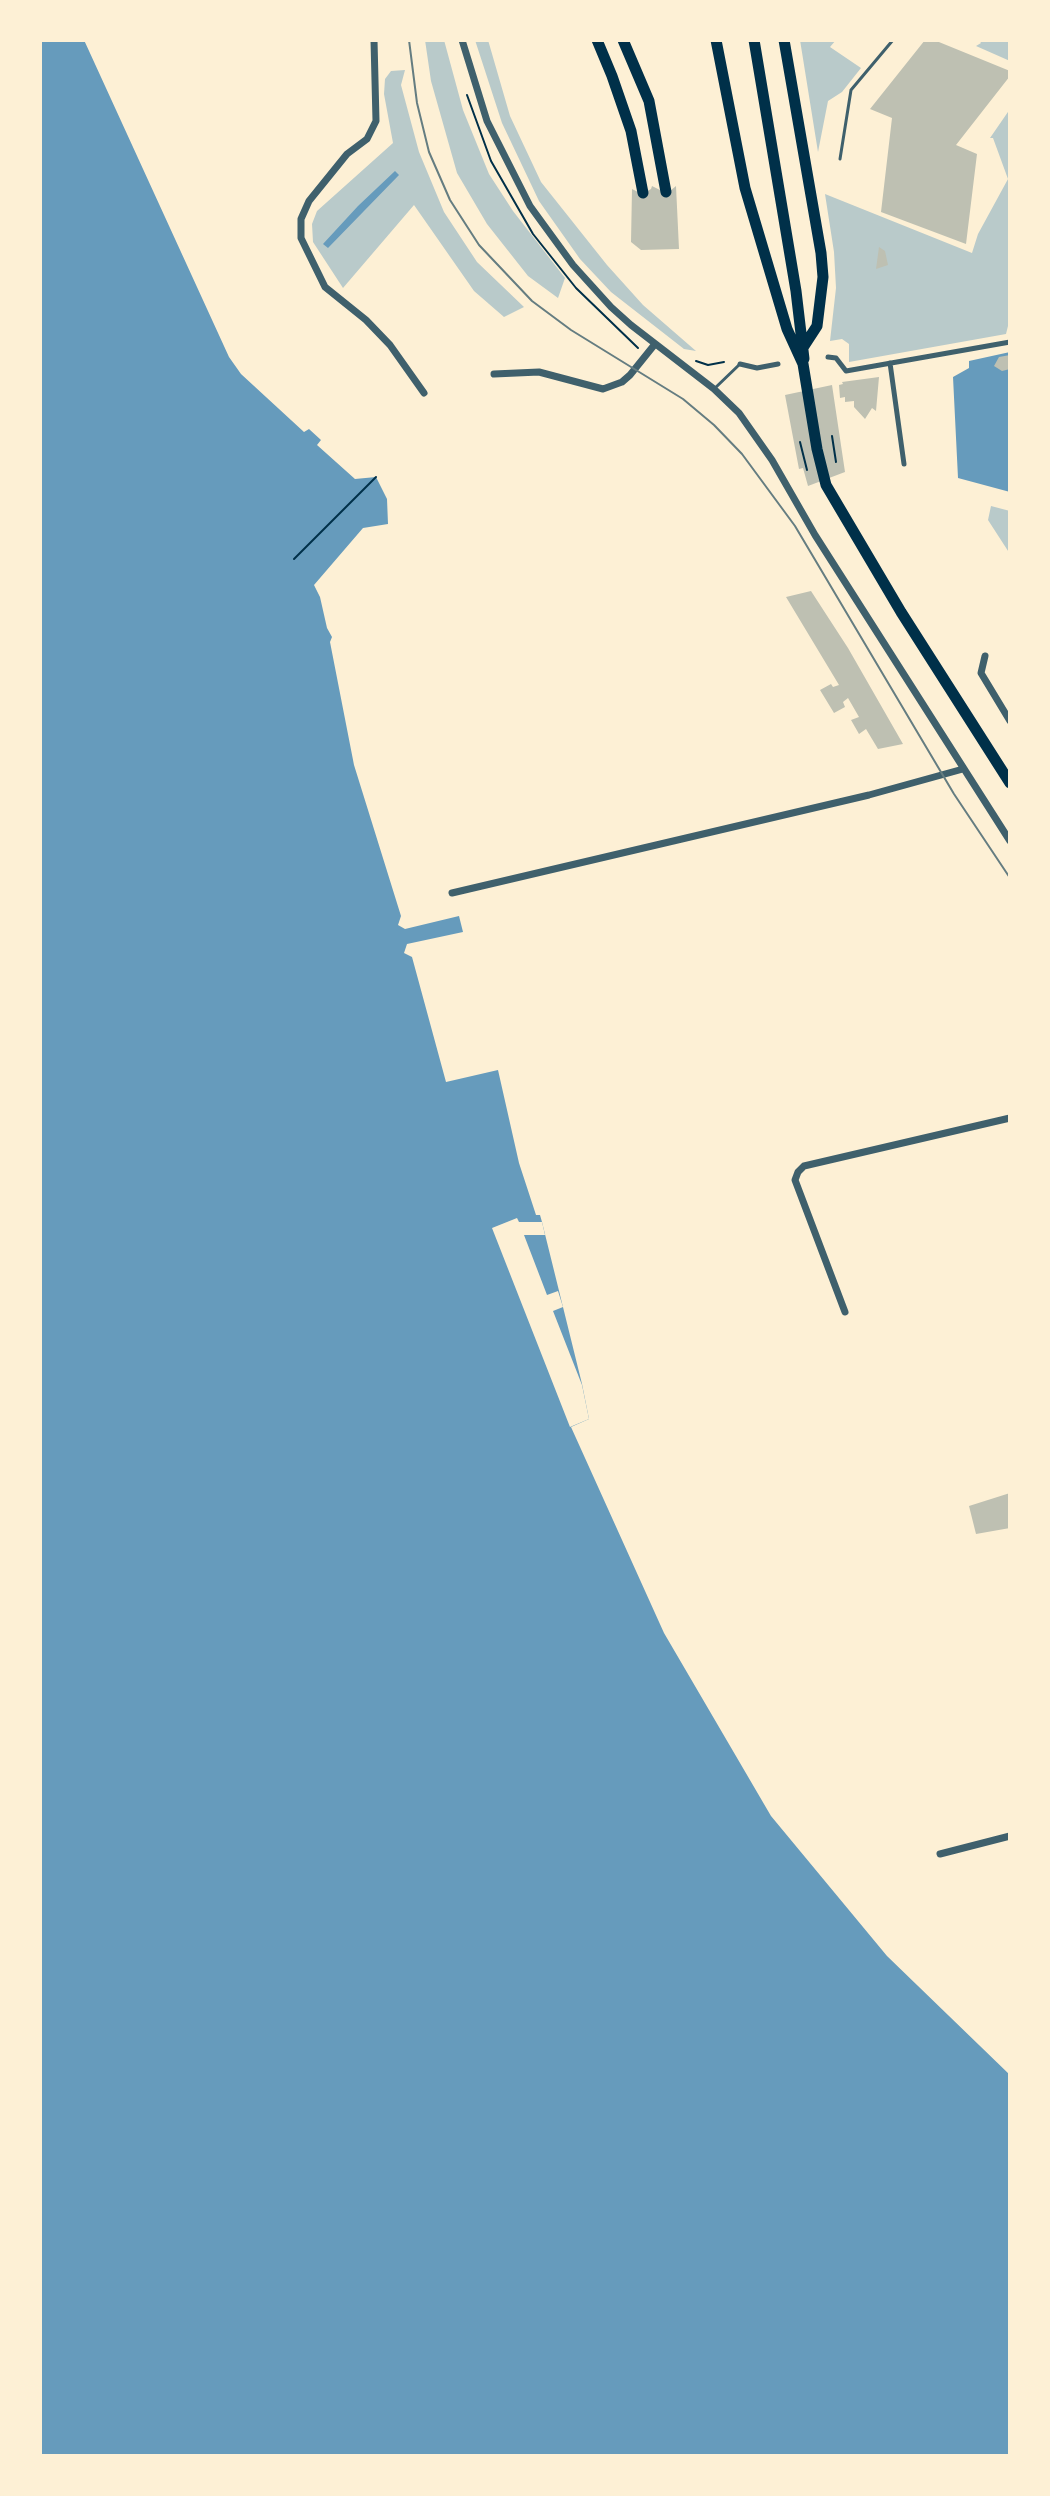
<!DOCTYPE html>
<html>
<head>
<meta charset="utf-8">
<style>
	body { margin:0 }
	#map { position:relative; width:1050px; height:2496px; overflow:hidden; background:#fdf0d5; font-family:"Zilla Slab",serif }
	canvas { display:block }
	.frame { position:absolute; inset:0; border:42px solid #fdf0d5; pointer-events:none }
</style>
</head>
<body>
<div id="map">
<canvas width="1050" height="2496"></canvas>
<div class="frame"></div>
</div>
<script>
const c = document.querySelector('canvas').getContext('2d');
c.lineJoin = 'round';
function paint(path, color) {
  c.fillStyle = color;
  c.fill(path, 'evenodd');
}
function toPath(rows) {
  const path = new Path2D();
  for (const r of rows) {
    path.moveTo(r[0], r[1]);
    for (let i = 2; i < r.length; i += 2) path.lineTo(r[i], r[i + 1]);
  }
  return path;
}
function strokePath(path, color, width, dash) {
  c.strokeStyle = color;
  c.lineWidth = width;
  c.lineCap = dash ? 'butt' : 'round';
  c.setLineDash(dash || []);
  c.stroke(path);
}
paint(toPath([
	[425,40,444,40,463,110,489,174,513,211,565,278,558,298,528,276,487,224,457,173,431,81],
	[475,40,488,40,510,116,541,182,607,265,643,305,696,351,684,349,611,292,580,259,539,201,502,123],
	[800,40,836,40,830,47,861,68,842,92,828,101,818,152],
	[979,40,1010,40,1010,61,976,46,981,43],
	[405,70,401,85,419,152,444,212,477,262,524,307,504,317,474,291,414,205,343,288,313,242,312,224,317,211,393,143,384,94,385,79,391,71],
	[1010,109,1010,318,1006,334,849,362,849,344,842,339,830,341,836,288,834,252,825,194,972,253,978,234,1008,179,993,138,990,138],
	[991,506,1010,511,1010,554,988,520]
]), '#b9caca');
paint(toPath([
	[40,40,84,40,229,357,241,374,304,432,309,429,321,440,317,445,355,479,376,477,387,499,388,524,363,528,314,585,320,597,327,628,332,637,330,642,354,765,401,916,398,925,405,929,459,916,463,932,407,944,404,953,412,957,446,1082,498,1070,519,1163,536,1215,540,1215,542,1222,582,1384,589,1419,571,1427,664,1633,771,1816,887,1956,1010,2075,1010,2456,40,2456],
	[395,171,399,175,328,248,323,244,358,206],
	[1010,352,1010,492,958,478,953,377,969,368,969,361]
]), '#669bbc');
paint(toPath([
	[517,1218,519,1222,542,1222,545,1235,524,1235,547,1295,558,1291,563,1307,553,1311,582,1385,589,1419,570,1427,492,1228]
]), '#fdf0d5');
paint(toPath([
	[925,40,934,40,1010,71,1010,76,956,145,977,154,966,244,881,212,892,118,870,109],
	[652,186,662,191,670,191,676,186,679,249,641,250,631,242,632,189,642,194,651,189],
	[879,247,885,251,888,265,876,269],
	[1010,355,1010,369,1002,371,994,366,999,357],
	[879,377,876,411,872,408,865,419,854,407,854,401,845,402,845,397,840,398,839,385,843,384,842,382],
	[832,385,845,472,808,486,803,468,799,469,785,395],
	[811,591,848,648,903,744,878,749,866,729,859,734,851,720,859,717,848,698,843,702,845,707,834,713,820,690,831,684,833,687,839,685,786,597],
	[1010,1493,1010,1528,976,1534,969,1506]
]), '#bec0b2');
strokePath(toPath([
	[467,95,491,161,533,234,576,288,638,348],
	[696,361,708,365,724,362],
	[832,436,836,462],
	[800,442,807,470],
	[294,559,376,477]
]), '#003049', 2);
strokePath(toPath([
	[840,159,851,90,893,40],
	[714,389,740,364]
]), '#3f606c', 3);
strokePath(toPath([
	[828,357,836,358,846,371,1010,342],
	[890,363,904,464],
	[740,364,757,368,778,364]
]), '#3f606c', 5);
strokePath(toPath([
	[374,40,376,121,367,139,347,154,309,201,301,219,301,238,325,287,366,320,390,345,424,393],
	[462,40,487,121,530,206,573,265,611,307,631,325,714,389,739,413,772,460,815,535,1010,841],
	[494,374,539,372,603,389,622,382,630,375,655,344],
	[985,656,981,673,1010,721],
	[452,893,869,795,963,769],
	[845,1312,795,1180,798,1172,804,1166,1010,1118],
	[940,1854,1010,1836]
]), '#3f606c', 7);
strokePath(toPath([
	[716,40,745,188,787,329,803,364,817,449,826,485,901,612,1010,783],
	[754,40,796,291,804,359],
	[784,40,821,253,823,277,817,326,804,346]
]), '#003049', 11);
strokePath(toPath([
	[597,40,612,76,631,131,643,193],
	[623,40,649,101,666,192]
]), '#003049', 11);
strokePath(toPath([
	[409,40,417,103,429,152,450,200,479,245,532,301,571,330,683,399,714,425,742,454,795,526,954,794,1010,878]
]), '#657d81', 2);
</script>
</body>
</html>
